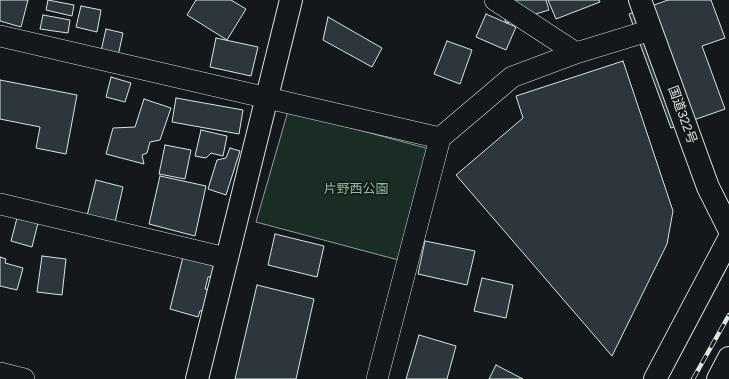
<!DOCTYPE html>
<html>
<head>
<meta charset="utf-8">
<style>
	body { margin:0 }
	canvas { display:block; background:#14181c }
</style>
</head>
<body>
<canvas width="729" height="379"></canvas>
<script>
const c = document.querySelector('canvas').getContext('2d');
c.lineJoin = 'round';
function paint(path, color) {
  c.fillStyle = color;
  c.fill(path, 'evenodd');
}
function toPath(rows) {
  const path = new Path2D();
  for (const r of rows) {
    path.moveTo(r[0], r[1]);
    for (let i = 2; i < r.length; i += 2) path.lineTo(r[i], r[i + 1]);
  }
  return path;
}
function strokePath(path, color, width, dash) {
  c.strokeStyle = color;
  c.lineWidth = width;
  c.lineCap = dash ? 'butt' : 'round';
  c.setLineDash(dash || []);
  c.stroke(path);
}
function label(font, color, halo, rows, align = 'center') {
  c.font = font + ' Arial,"Noto Sans JP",sans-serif';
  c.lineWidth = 3;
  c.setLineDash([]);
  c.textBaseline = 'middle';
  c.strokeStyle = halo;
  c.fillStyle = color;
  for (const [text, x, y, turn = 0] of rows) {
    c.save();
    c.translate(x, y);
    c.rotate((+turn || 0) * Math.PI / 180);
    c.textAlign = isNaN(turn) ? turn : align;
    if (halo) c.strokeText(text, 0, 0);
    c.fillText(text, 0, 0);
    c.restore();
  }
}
const green = toPath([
	[288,111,437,151,406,262,256,222,288,111]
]);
paint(green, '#1a2d24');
strokePath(green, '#939e99', 1);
const building = toPath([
	[0,0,28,0,21,27,0,21,0,0],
	[48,0,74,5,72,16,46,10,48,0],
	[196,0,231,0,246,9,227,40,187,15,196,0],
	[499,0,546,0,549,10,506,23,499,0],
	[548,0,599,0,600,2,556,19,548,0],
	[668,0,711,0,725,38,702,46,725,109,671,128,629,14,668,0],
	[81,6,101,10,97,32,76,27,81,6],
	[486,14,516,27,506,50,476,37,486,14],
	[43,15,70,20,68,33,40,29,43,15],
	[328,17,382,48,372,67,323,40,328,17],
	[106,29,123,33,118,56,101,51,106,29],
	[216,38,258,47,251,76,210,67,216,38],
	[447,41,472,50,460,84,434,74,447,41],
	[623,61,673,211,667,244,612,356,456,175,523,118,516,96,623,61],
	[111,77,131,83,125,102,106,97,111,77],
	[0,80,77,95,66,154,36,148,40,127,0,119,0,80],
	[176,98,243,110,239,134,172,122,176,98],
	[144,99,171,108,160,140,150,142,147,153,142,155,144,164,106,154,113,128,135,127,144,99],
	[201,130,227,136,223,156,211,153,206,158,195,156,201,130],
	[165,145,191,150,185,179,159,174,165,145],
	[230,148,240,151,226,195,208,189,217,160,226,158,230,148],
	[160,176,206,186,195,236,149,224,160,176],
	[96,180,123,187,115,222,87,216,96,180],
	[17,218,38,223,32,247,11,241,17,218],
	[275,234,324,246,317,277,268,265,275,234],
	[425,241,475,251,467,285,418,274,425,241],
	[42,256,66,259,62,295,37,292,42,256],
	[0,257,6,259,5,263,23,268,17,290,0,286,0,257],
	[183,257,218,267,215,276,208,277,205,289,211,290,207,309,200,311,198,317,170,309,183,257],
	[482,278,513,285,506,318,474,311,482,278],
	[257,285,314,299,296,379,235,379,257,285],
	[419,335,456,346,447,379,406,379,419,335],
	[496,365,523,379,489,379,496,365]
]);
paint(building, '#2c363c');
strokePath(building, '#d8e6dc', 1);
const street = toPath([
	[495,0,576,53],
	[0,36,440,138,512,77,576,53,651,30],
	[0,204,226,258],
	[0,373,24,379],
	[377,379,440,138]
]);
const secondary = toPath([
	[197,379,291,0],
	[655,379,729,239],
	[718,379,729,358]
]);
const highway = toPath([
	[640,0,708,187,729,229]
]);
strokePath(street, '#d8e6dc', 22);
strokePath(secondary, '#d8e6dc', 24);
strokePath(highway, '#d8e6dc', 24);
strokePath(street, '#14181c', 21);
strokePath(secondary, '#14181c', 22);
strokePath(highway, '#14181c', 22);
const rail = toPath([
	[693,379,729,315]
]);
strokePath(rail, '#d8e6dc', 4.5);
strokePath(rail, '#14181c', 3, [9]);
label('13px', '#d8e6dc', '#14181c', [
	["国道322号",682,115,70]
]);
label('13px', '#8ac095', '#14181c', [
	["片野西公園",356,189]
]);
</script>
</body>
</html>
